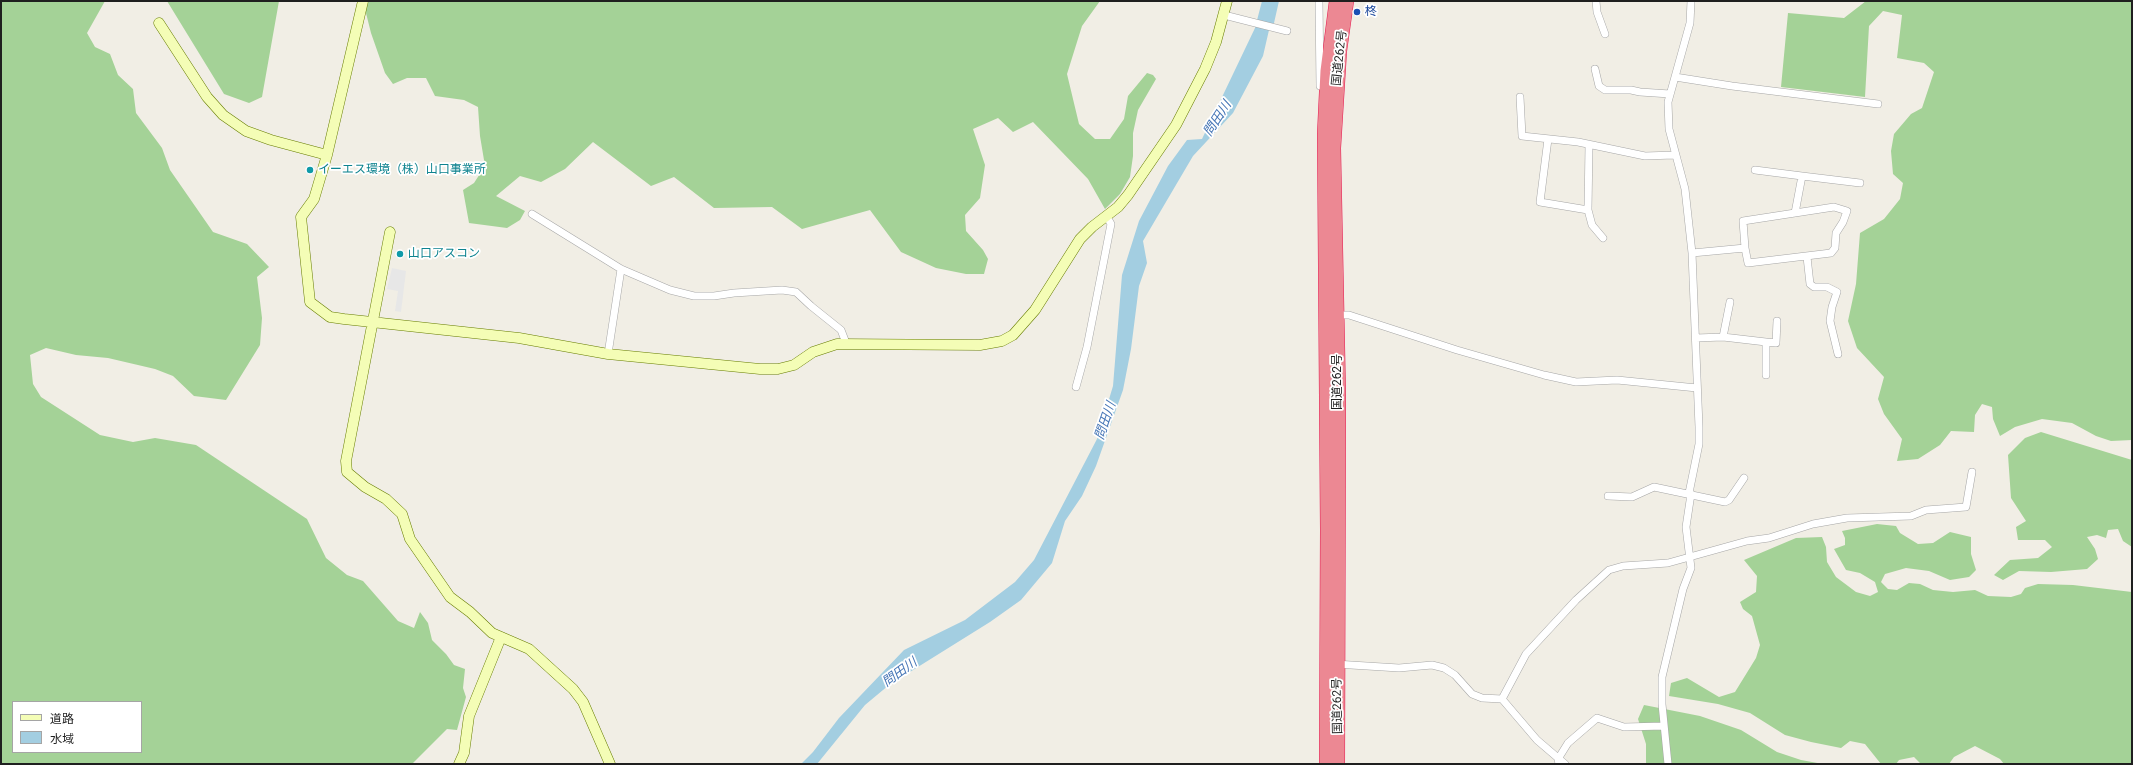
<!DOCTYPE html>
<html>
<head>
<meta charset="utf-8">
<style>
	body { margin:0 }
	#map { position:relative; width:2133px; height:765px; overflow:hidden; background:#f1eee5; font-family:Roboto,"Noto Sans JP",sans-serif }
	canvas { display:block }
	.frame { position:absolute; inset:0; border:2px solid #1f1f1f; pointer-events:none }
	.legend { position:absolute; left:12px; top:701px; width:130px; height:52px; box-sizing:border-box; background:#fff; border:1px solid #a5a5a5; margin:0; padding:5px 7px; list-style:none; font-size:12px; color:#1f1f1f }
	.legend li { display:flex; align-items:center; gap:8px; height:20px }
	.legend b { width:20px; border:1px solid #a5a5a5 }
</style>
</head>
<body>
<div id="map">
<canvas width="2133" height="765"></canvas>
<div class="frame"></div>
<ul class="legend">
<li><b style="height:5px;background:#f4fdb6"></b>道路</li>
<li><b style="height:11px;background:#a3cee1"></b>水域</li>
</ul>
</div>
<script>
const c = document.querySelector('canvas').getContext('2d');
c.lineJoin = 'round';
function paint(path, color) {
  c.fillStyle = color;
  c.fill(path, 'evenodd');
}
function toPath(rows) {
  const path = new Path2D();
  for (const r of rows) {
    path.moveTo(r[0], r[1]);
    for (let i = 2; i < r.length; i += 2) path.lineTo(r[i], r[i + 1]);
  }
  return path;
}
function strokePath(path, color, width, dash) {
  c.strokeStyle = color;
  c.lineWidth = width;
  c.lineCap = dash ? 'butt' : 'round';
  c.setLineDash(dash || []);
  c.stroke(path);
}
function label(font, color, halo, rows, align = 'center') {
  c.font = font + ' Roboto,"Noto Sans JP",sans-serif';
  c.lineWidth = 3.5;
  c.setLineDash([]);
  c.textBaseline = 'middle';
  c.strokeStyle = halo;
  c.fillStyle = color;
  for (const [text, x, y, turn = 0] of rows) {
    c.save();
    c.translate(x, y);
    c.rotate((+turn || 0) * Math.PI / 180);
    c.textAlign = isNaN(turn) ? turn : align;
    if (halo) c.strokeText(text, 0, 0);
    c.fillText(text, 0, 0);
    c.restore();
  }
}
paint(toPath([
	[1,1,105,1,87,33,95,47,110,54,118,75,133,89,136,113,162,148,170,170,213,232,247,244,269,267,257,277,262,318,260,345,226,400,194,396,173,376,155,369,108,358,76,355,46,348,30,355,33,384,41,397,100,435,133,442,155,438,196,445,307,519,326,558,347,575,363,581,398,621,414,628,420,612,428,623,432,640,446,654,454,665,465,669,463,688,466,697,457,730,447,729,412,764,1,764],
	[13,702,141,702,141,752,13,752],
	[167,1,279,1,262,97,249,103,224,94],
	[369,1,1100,1,1082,26,1067,74,1079,124,1095,139,1110,139,1124,119,1128,96,1147,73,1153,75,1156,79,1138,110,1133,133,1133,156,1130,177,1120,194,1105,209,1088,179,1033,122,1013,132,998,118,973,129,985,165,980,198,965,215,966,231,983,250,988,259,984,274,966,274,936,268,901,252,870,210,802,229,772,207,714,208,674,177,651,186,593,142,565,169,541,182,520,176,496,196,525,211,520,220,507,228,469,223,463,190,474,183,485,166,480,136,478,107,464,100,435,96,426,78,407,78,393,84,385,73,371,33,365,9],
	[1866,1,2132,1,2132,440,2111,441,2096,436,2072,423,2042,419,2015,427,2000,436,1993,419,1992,407,1982,404,1975,415,1974,432,1951,431,1940,445,1918,459,1897,461,1902,439,1884,414,1878,399,1884,377,1857,348,1848,321,1856,284,1860,233,1884,219,1900,199,1903,183,1893,174,1891,151,1894,134,1911,114,1922,108,1934,72,1924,63,1897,58,1902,15,1883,11,1869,26,1865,97,1781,87,1788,13,1844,18],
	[2041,432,2132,460,2132,547,2123,541,2118,529,2108,530,2106,538,2097,535,2087,537,2095,549,2098,559,2087,569,2051,572,2019,571,2003,580,1994,575,2010,560,2038,558,2052,547,2045,540,2018,540,2016,527,2026,521,2011,498,2008,455,2025,438],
	[1877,524,1896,526,1900,533,1918,544,1933,543,1950,532,1971,537,1971,554,1976,570,1969,577,1950,580,1929,571,1906,568,1885,574,1881,582,1888,589,1897,590,1909,583,1920,584,1933,590,1953,592,1975,590,1988,596,2011,597,2021,594,2025,588,2038,584,2073,585,2132,592,2132,764,2004,764,2000,759,1975,746,1954,757,1949,764,1921,764,1914,757,1899,760,1896,764,1881,764,1865,744,1850,741,1841,748,1811,742,1785,735,1750,713,1718,704,1669,696,1671,683,1687,678,1719,697,1735,692,1756,658,1760,645,1752,616,1743,609,1740,602,1756,592,1757,576,1744,560,1796,538,1822,537,1826,547,1827,562,1836,577,1856,592,1870,596,1878,592,1875,582,1860,573,1846,570,1834,549,1845,545,1845,538,1842,531],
	[1644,705,1700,716,1741,730,1777,752,1801,760,1823,764,1646,764,1646,744,1638,719]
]), '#a4d297');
paint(toPath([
	[392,268,406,271,401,312,395,311,398,291,387,289]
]), '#e7e7e7');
paint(toPath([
	[1262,1,1279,1,1274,23,1269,30,1263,56,1233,113,1193,156,1143,241,1147,263,1139,286,1131,349,1123,390,1096,466,1082,496,1065,521,1052,563,1021,600,990,622,889,685,865,705,817,764,801,764,813,752,839,718,904,650,965,620,1015,582,1034,560,1097,439,1113,386,1122,275,1139,221,1168,166,1187,140,1202,139,1255,28]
]), '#a3cee1');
const street = toPath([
	[1319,1,1320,86],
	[1596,1,1597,12,1605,34],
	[1224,15,1287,31],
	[1595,69,1599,86,1605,90,1631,90,1640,92,1670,94],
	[1675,77,1732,86,1878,104],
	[1520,97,1522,136,1578,142,1645,156,1674,155],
	[1548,139,1540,202,1588,210],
	[1589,145,1588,210,1592,225,1603,238],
	[1755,170,1802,176],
	[1795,213,1802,176,1860,183],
	[532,214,621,269,670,290,694,296,714,296,734,293,782,290,796,292,811,306,841,330,846,343],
	[1692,253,1745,248,1743,221,1834,207,1847,211,1843,222,1836,233,1835,248,1831,253,1748,263,1745,248],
	[1807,257,1810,284,1814,287,1827,287,1837,292,1832,307,1830,321,1838,354],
	[1335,315,1349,315,1457,350,1544,375,1576,382,1617,380,1697,388],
	[1723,337,1730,302],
	[1696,338,1723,337,1766,342,1766,375],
	[1766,342,1776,343,1777,321],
	[608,354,621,269],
	[1076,387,1087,347,1111,224,1107,217],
	[1689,493,1699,444,1699,427,1692,253,1685,189,1669,129,1668,102,1690,23,1691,1],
	[1608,496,1632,497,1654,487,1725,502,1729,500,1744,478],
	[1335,664,1399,668,1432,665,1444,668,1455,675,1472,694,1482,698,1502,699,1537,740,1565,764],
	[1502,699,1526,654,1576,600,1609,570,1623,566,1668,563,1747,541,1769,538,1813,524,1847,518,1911,516,1926,510,1966,507,1972,472],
	[1559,764,1558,759,1568,743,1597,718,1624,727,1664,726],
	[1668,764,1662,704,1662,677,1683,589,1691,568,1686,527,1691,494]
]);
const secondary = toPath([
	[363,1,327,155,314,199,301,217,310,302,330,317,344,319,519,338,608,354,760,369,778,369,794,365,813,352,837,344,980,345,1002,341,1013,335,1035,310,1080,239,1092,227,1118,207,1128,195,1176,125,1205,69,1216,42,1227,1],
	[159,23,207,97,223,115,246,131,271,140,327,155],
	[390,232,346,461,347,472,365,487,386,499,402,514,410,539,450,597,470,612,492,633,529,649,573,689,583,702,610,764],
	[459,764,464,753,469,716,501,637]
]);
const highway = toPath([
	[1326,764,1327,530,1324,134,1327,71,1336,1],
	[1338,764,1339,395,1334,148,1340,51,1347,1]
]);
strokePath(street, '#a6a6a6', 8);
strokePath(secondary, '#667c00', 11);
strokePath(highway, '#e61a51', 14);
strokePath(street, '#fff', 7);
strokePath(secondary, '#f4fdb6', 10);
strokePath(highway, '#ec8893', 13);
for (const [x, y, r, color] of [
	[1357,12,4,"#1a4fb4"],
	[310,170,4,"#0f9aa8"],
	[400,254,4,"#0f9aa8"]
]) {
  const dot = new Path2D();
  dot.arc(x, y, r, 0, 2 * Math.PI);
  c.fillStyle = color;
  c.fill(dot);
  strokePath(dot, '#fff', 1.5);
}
label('12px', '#164399', '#fff', [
	["柊",1365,12]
], 'left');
label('12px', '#1f1f1f', '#fff', [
	["国道262号",1340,58,-84],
	["国道262号",1338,382,-90],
	["国道262号",1338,706,-91]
]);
label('12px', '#0d838f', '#fff', [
	["イーエス環境（株）山口事業所",318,170],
	["山口アスコン",408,254]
], 'left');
label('italic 13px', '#4575b6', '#fff', [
	["問田川",1218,119,-57],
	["問田川",1106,421,-71],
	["問田川",900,673,-36]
]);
</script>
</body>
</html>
